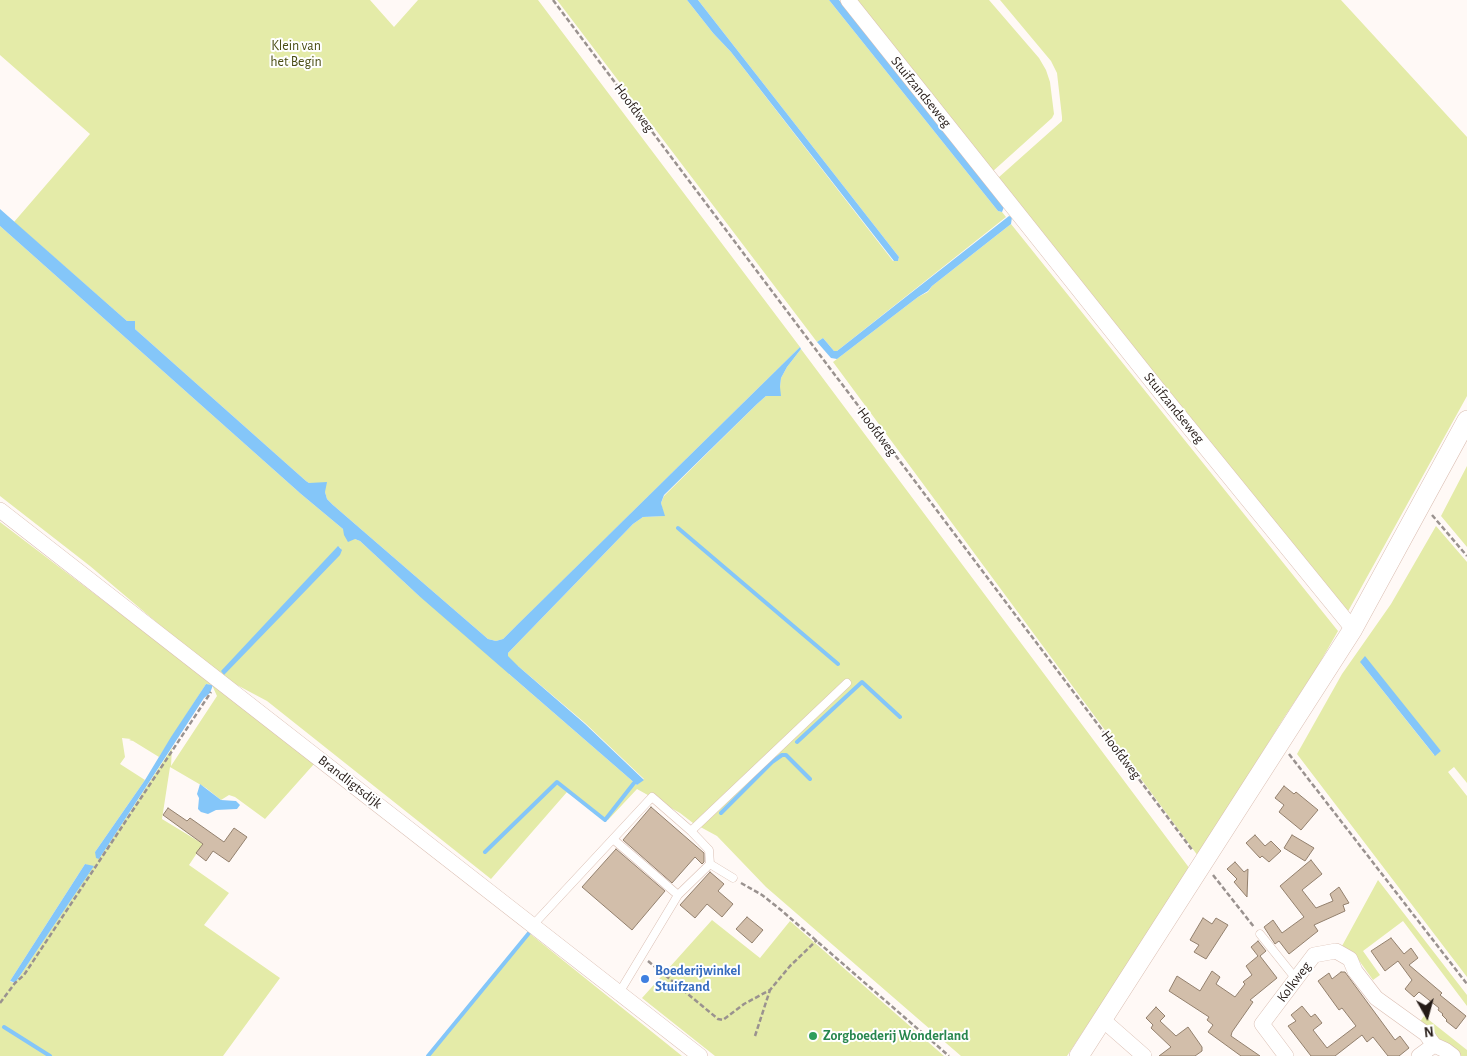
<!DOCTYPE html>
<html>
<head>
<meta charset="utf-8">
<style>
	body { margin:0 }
	#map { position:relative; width:1467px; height:1056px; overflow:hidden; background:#fff9f6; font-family:"Alegreya Sans",sans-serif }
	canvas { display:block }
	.north { position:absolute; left:1402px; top:991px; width:50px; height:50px; -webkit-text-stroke:4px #fff; paint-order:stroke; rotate:173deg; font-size:14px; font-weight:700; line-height:20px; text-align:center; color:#241a16 }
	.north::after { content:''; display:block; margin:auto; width:18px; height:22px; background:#241a16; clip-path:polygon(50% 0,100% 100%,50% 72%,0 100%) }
</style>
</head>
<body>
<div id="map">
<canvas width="1467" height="1056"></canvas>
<div class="north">N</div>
</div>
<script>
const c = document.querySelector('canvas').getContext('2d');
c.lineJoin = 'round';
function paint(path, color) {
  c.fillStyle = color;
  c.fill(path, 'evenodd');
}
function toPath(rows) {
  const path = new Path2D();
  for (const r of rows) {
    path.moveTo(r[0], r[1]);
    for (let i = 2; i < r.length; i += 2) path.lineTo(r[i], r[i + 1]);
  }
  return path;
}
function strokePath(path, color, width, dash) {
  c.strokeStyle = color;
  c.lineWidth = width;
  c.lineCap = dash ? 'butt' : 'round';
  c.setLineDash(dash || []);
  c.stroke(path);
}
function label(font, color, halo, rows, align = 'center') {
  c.font = font + ' "Alegreya Sans",sans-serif';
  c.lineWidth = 4;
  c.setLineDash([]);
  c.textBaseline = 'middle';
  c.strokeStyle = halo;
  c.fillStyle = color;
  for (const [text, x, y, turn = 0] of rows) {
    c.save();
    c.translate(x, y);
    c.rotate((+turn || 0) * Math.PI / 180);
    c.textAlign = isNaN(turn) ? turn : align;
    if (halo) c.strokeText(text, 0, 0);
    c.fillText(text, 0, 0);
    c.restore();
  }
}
paint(toPath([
	[0,0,370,0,394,27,418,0,538,0,800,347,503,639,496,641,488,639,333,505,327,499,325,492,316,484,309,483,306,481,135,329,135,321,127,321,14,222,90,134,0,55],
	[557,0,687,0,713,33,731,52,893,261,898,261,899,257,698,0,829,0,998,211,1002,212,1006,217,837,351,834,351,823,338,817,342],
	[855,0,989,0,1039,58,1046,70,1050,82,1054,114,1052,118,992,172],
	[1000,0,1341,0,1467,137,1467,396,1346,615,998,178,1062,121,1062,117,1057,73,1051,61],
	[1011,224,1338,631,1315,671,1285,716,1198,856,833,362,918,297,928,292,932,286],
	[0,226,301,494,355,539,360,541,418,595,508,656,508,653,633,524,643,517,664,516,661,503,664,496,757,404,766,396,773,395,780,387,781,378,787,367,801,349,1190,869,1067,1056,961,1056,766,887,717,836,693,823,680,813,637,789,608,820,567,792,491,879,267,701,220,676,90,566,0,496],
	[338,547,341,548,231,667,222,671],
	[518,666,585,723,644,779,637,785,509,674],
	[1467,466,1467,547,1441,516],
	[0,522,213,684,314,764,265,819,235,797,229,795,221,800,206,788,170,767,162,819,203,844,189,865,229,893,204,925,280,978,223,1056,0,1056],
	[206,684,212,685,217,696,171,766,172,748,99,859,95,852,145,780,120,764,125,757,122,738,131,739,129,740,133,741,159,757],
	[85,864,93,867,15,983,11,982,10,981],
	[1436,526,1467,562,1467,783,1454,767,1448,772,1467,796,1467,977,1297,754,1342,674,1391,604],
	[1360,662,1441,751,1434,755],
	[1378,880,1467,995,1467,1006,1403,921,1363,951,1380,975,1373,980,1355,955,1342,946],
	[712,920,760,958,790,921,944,1056,715,1056,642,998],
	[529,933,682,1056,428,1056],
	[1424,1016,1467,1050,1467,1056,1461,1056,1450,1047,1437,1042,1419,1023]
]), '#e4eba8');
paint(toPath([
	[687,0,698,0,899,257,898,261,894,261,731,52,713,33],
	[829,0,839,0,997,198,1004,207,1002,212,998,211],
	[0,209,127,321,135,321,135,329,306,481,309,483,327,482,325,492,327,499,333,505,488,639,496,641,503,639,517,625,800,347,801,349,787,367,781,378,780,387,781,396,766,396,757,404,664,495,661,503,665,516,643,517,633,524,508,653,508,656,518,666,585,724,644,780,637,785,418,595,360,541,355,539,348,542,344,535,343,529,301,494,0,226],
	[1009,216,1012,217,1011,224,932,286,928,291,918,297,837,359,831,358,817,342,823,338,834,351,837,351],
	[338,546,342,550,340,555,224,675,221,671],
	[1365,656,1441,751,1435,756,1360,662],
	[206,684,213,685,210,693,204,698,99,859,96,858,95,852,145,780,171,737],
	[200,784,221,800,236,801,240,805,237,809,216,810,208,814,201,812,198,809,199,798,197,794],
	[85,864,94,866,15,983,13,982,10,981]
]), '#84c6f9');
strokePath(toPath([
	[678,528,838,664],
	[797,742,862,682,900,717],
	[721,813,772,762,782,755,786,755,810,779],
	[485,852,557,782,605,820,634,783],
	[4,1027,50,1056],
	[428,1056,529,933]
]), '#84c6f9', 4);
const building = toPath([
	[1284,786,1294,794,1296,792,1318,810,1301,830,1279,812,1284,805,1275,798,1284,786],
	[651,807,704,853,704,862,702,864,695,857,672,883,623,840,651,807],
	[168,808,187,821,190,818,224,842,234,828,247,837,229,862,213,851,206,861,196,853,203,844,163,815,168,808],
	[1255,835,1265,846,1271,841,1281,851,1269,862,1262,856,1260,858,1246,843,1255,835],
	[1292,835,1314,848,1305,861,1284,848,1292,835],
	[616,849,665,891,632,930,582,887,616,849],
	[1311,860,1322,874,1302,890,1316,908,1333,901,1330,894,1339,887,1349,903,1343,905,1345,911,1314,925,1318,931,1289,954,1279,941,1275,944,1264,927,1273,920,1282,933,1304,917,1280,886,1311,860],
	[1235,862,1244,872,1248,869,1247,897,1234,882,1237,879,1227,869,1235,862],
	[710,872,724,884,718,891,733,904,722,917,707,904,695,918,680,905,710,872],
	[747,917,763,930,752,943,736,929,747,917],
	[1203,918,1212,924,1216,918,1228,925,1206,959,1194,952,1199,945,1190,940,1203,918],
	[1391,938,1404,954,1411,948,1418,958,1409,965,1442,993,1440,995,1466,1016,1456,1029,1446,1021,1447,1020,1442,1015,1443,1014,1438,1010,1439,1008,1419,992,1414,997,1405,989,1412,980,1398,961,1385,971,1371,951,1391,938],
	[1258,941,1266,951,1260,956,1277,978,1250,1000,1253,1002,1232,1032,1231,1036,1260,1056,1241,1056,1208,1032,1213,1025,1207,1020,1209,1017,1169,991,1177,976,1200,991,1212,971,1220,977,1216,984,1235,997,1245,984,1243,982,1252,975,1246,966,1258,956,1251,947,1258,941],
	[1341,972,1345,972,1395,1040,1400,1036,1409,1048,1399,1056,1388,1056,1373,1037,1367,1042,1362,1035,1335,1056,1311,1056,1288,1026,1296,1021,1291,1015,1302,1006,1311,1017,1315,1014,1322,1023,1313,1030,1327,1048,1356,1026,1342,1008,1339,1010,1318,981,1329,973,1332,979,1341,972],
	[1156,1007,1165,1016,1160,1021,1176,1036,1188,1027,1202,1047,1202,1051,1195,1056,1159,1056,1171,1047,1151,1028,1153,1025,1146,1018,1156,1007]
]);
paint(building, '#d2beaa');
strokePath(building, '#93806d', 1);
const service = toPath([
	[691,831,709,850,710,864],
	[613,839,678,895,710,864,733,878],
	[533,925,652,797,691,831,847,683],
	[1260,934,1296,979],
	[619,993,678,895]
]);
const minor = toPath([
	[848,0,1161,393,1353,629],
	[0,510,700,1056],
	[1103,1020,1144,1056],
	[1434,1045,1445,1050,1453,1056],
	[1286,1056,1262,1024,1314,955,1336,951,1350,959,1355,971,1376,998,1426,1034,1434,1045,1419,1056]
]);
const tertiary = toPath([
	[1079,1056,1353,629,1467,420]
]);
strokePath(service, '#dabeb2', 9);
strokePath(minor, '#dabeb2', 16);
strokePath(tertiary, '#dabeb2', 20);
strokePath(toPath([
	[553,0,1193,851],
	[1432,515,1467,556],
	[1289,754,1467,984],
	[1213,875,1254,927],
	[741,883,762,895,781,910,949,1056],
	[648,961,718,1019,723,1020,744,1004,770,990,790,966,817,940],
	[0,1003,15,983,24,975,211,692],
	[755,1036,770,990]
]), '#9a928f', 2.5, [5, 2.5]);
strokePath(service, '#fff', 8);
strokePath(minor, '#fff', 15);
strokePath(tertiary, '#fff', 19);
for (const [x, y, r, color] of [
	[645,979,5,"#3f7fe0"],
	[813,1036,5,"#2e9e5b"]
]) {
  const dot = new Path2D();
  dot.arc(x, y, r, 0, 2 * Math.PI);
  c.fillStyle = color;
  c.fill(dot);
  strokePath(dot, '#fff', 2);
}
label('14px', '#4a4d15', '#fff', [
	["Klein van",296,46],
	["het Begin",296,62]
]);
label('14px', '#241a16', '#fff', [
	["Stuifzandseweg",921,92,51],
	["Hoofdweg",634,108,53],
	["Stuifzandseweg",1174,408,51],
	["Hoofdweg",877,432,53],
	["Hoofdweg",1121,755,53],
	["Brandligtsdijk",350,782,38],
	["Kolkweg",1294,982,-53]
]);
label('bold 14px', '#366cbe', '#fff', [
	["Boederijwinkel",655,971],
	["Stuifzand",655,987]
], 'left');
label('bold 14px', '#27864d', '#fff', [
	["Zorgboederij Wonderland",823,1036]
], 'left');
</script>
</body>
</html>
